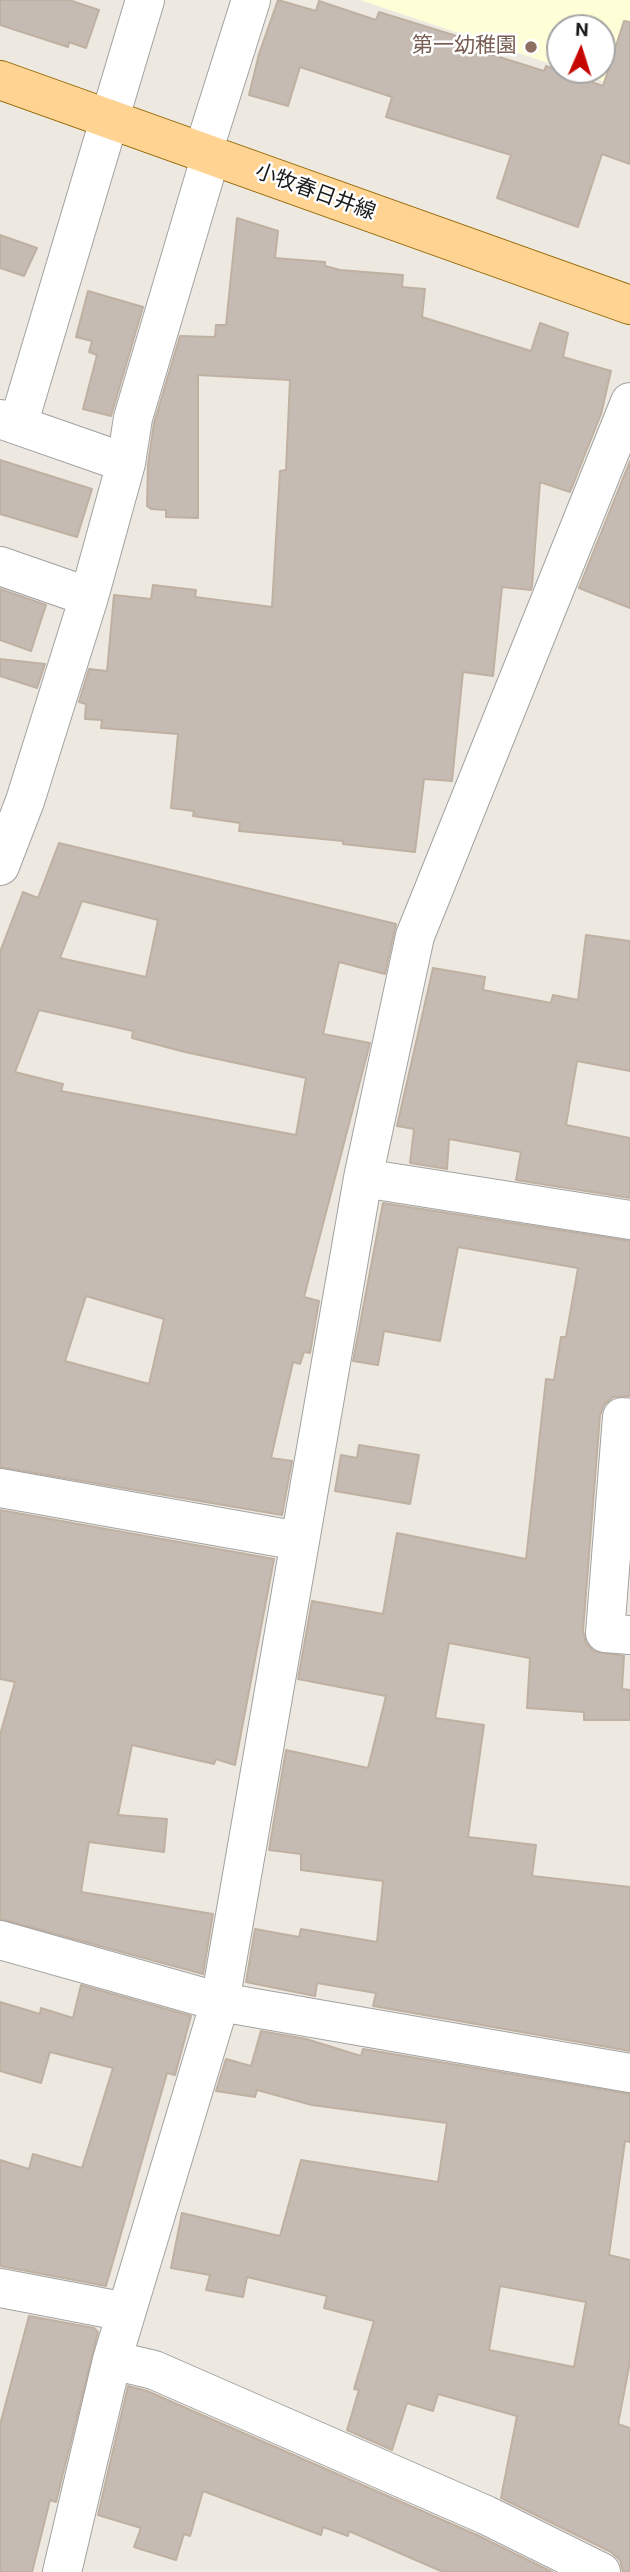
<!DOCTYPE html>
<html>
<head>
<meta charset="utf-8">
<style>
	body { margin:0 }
	#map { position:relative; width:630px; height:2572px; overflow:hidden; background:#ede9e0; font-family:Roboto,sans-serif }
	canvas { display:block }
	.north { position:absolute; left:546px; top:14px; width:70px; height:70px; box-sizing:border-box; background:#fff; border:2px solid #a4a4a4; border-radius:50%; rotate:3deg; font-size:19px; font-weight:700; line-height:28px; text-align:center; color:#1b1b1b }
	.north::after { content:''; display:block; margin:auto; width:24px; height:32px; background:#c60600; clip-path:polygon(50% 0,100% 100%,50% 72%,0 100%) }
</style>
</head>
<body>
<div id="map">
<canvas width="630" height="2572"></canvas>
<div class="north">N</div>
</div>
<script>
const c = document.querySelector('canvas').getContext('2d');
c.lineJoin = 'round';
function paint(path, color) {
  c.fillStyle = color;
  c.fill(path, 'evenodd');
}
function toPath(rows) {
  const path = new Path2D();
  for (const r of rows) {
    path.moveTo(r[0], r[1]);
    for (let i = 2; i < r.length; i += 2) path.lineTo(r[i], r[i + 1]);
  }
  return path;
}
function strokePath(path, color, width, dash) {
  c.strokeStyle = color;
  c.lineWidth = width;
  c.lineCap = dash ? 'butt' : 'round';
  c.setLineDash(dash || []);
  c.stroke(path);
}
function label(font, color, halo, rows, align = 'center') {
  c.font = font + ' Roboto,"Noto Sans JP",sans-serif';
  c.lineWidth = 5;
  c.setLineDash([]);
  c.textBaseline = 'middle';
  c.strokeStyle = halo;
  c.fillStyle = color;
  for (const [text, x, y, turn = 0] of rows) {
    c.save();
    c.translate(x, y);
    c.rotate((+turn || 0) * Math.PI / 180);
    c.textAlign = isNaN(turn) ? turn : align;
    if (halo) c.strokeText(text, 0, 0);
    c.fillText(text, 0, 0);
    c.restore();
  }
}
paint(toPath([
	[360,0,630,0,630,90,569,70,602,70,602,28,560,28,560,67]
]), '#feffd7');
const building = toPath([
	[0,0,69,0,99,10,86,48,69,42,68,47,0,25,0,0],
	[278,0,316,11,319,1,376,20,379,12,463,38,461,45,544,71,546,66,603,86,624,21,630,22,630,164,602,154,578,227,497,198,511,155,386,117,392,97,300,67,288,106,249,95,259,54,278,0],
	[237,218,278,231,275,258,325,262,325,266,340,270,403,275,402,287,425,289,422,317,531,351,540,323,568,333,563,357,611,371,601,414,570,492,540,482,532,586,531,590,502,587,493,676,463,672,452,781,424,779,415,852,343,844,343,841,239,831,240,823,193,816,194,811,171,808,178,734,101,728,102,720,85,719,86,704,79,702,89,669,107,671,114,595,151,599,153,585,196,590,195,597,272,607,280,471,286,470,290,380,198,375,198,518,166,517,166,510,151,509,147,506,148,464,154,423,180,336,215,337,216,325,226,325,237,218],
	[0,235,37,248,24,276,0,268,0,235],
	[88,291,143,307,111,416,83,409,97,355,89,352,92,341,76,337,88,291],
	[0,460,92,489,77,537,0,514,0,460],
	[630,461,630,608,579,588,630,461],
	[0,589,46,605,31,651,0,640,0,589],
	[0,659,45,664,37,688,0,676,0,659],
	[59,843,396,924,385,974,339,962,323,1034,370,1043,304,1297,319,1301,310,1353,304,1352,300,1364,293,1362,271,1458,292,1461,282,1515,0,1467,0,952,23,892,38,898,59,843],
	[82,901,158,920,146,977,60,958,82,901],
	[39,1010,133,1031,132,1038,185,1052,306,1078,296,1135,61,1091,63,1084,15,1072,39,1010],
	[86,1296,164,1319,149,1384,65,1361,86,1296],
	[586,935,630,941,630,1071,577,1061,566,1125,630,1138,630,1198,516,1180,521,1152,449,1139,447,1169,410,1163,414,1129,397,1126,433,968,485,977,483,990,551,1003,553,995,578,1000,586,935],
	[383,1203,630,1241,630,1396,613,1397,604,1405,600,1415,583,1631,586,1643,593,1651,624,1656,622,1689,630,1690,630,1720,584,1720,584,1712,527,1708,530,1658,449,1643,435,1718,484,1725,468,1837,536,1845,532,1876,630,1887,630,2051,373,2006,376,1993,317,1983,315,1996,246,1982,255,1929,299,1937,301,1929,377,1942,383,1881,301,1870,301,1854,269,1850,286,1750,368,1768,386,1696,298,1679,312,1601,383,1614,397,1533,526,1559,546,1379,554,1380,561,1337,566,1337,578,1268,458,1247,440,1341,384,1331,378,1365,353,1361,383,1203],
	[359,1445,419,1455,410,1504,335,1491,341,1455,357,1458,359,1445],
	[0,1510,274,1559,235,1765,216,1759,214,1764,132,1745,118,1815,167,1819,164,1852,89,1842,81,1892,213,1914,203,1974,0,1919,0,1735,15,1682,0,1679,0,1510],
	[81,1985,191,2016,175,2075,167,2073,106,2286,0,2266,0,2160,29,2169,33,2154,82,2168,113,2068,50,2052,41,2083,0,2071,0,2002,40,2014,41,2008,73,2018,81,1985],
	[261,2031,306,2039,361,2056,363,2049,630,2094,630,2142,625,2141,609,2255,630,2260,630,2362,618,2424,630,2428,630,2572,623,2572,620,2560,611,2552,501,2498,517,2416,438,2394,433,2411,407,2403,392,2450,347,2430,359,2390,354,2389,374,2321,324,2308,327,2296,247,2277,243,2297,206,2290,210,2275,171,2268,182,2213,280,2236,301,2160,438,2182,447,2123,312,2105,257,2090,255,2097,216,2091,226,2059,251,2066,261,2031],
	[500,2286,586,2302,574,2367,489,2350,500,2286],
	[29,2316,94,2328,98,2332,56,2502,50,2500,32,2572,0,2572,0,2425,29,2316],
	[128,2386,147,2391,477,2535,552,2572,443,2572,349,2531,348,2536,323,2527,321,2535,203,2491,190,2536,184,2534,176,2560,134,2547,141,2528,98,2515,128,2386]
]);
paint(building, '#c5bbb3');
strokePath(building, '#bfb0a2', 2);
const minor = toPath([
	[203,152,251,0],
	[0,419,126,463],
	[18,425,145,0],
	[0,566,89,597],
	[0,866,25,801,89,597,126,463,133,418,211,155],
	[363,1178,630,1220],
	[630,1418,622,1417,605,1633,630,1635],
	[0,1488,299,1541],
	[0,1940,220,2002,630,2073],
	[0,2288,126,2312],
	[112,2360,154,2370,486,2515,601,2572],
	[62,2572,112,2360,220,2002,363,1178,415,936,630,402]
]);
const major = toPath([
	[0,80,630,305]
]);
strokePath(minor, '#a2a2a2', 40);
strokePath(major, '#926600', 40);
strokePath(minor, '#fff', 38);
strokePath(major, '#ffd493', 38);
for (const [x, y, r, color] of [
	[531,47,7,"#8d6e63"]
]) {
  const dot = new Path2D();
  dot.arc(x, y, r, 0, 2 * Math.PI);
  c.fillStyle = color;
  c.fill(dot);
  strokePath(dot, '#fff', 2.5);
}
label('21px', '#785e54', '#fff', [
	["第一幼稚園",517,47]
], 'right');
label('21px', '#1b1b1b', '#fff', [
	["小牧春日井線",315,193,20]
]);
</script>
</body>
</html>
